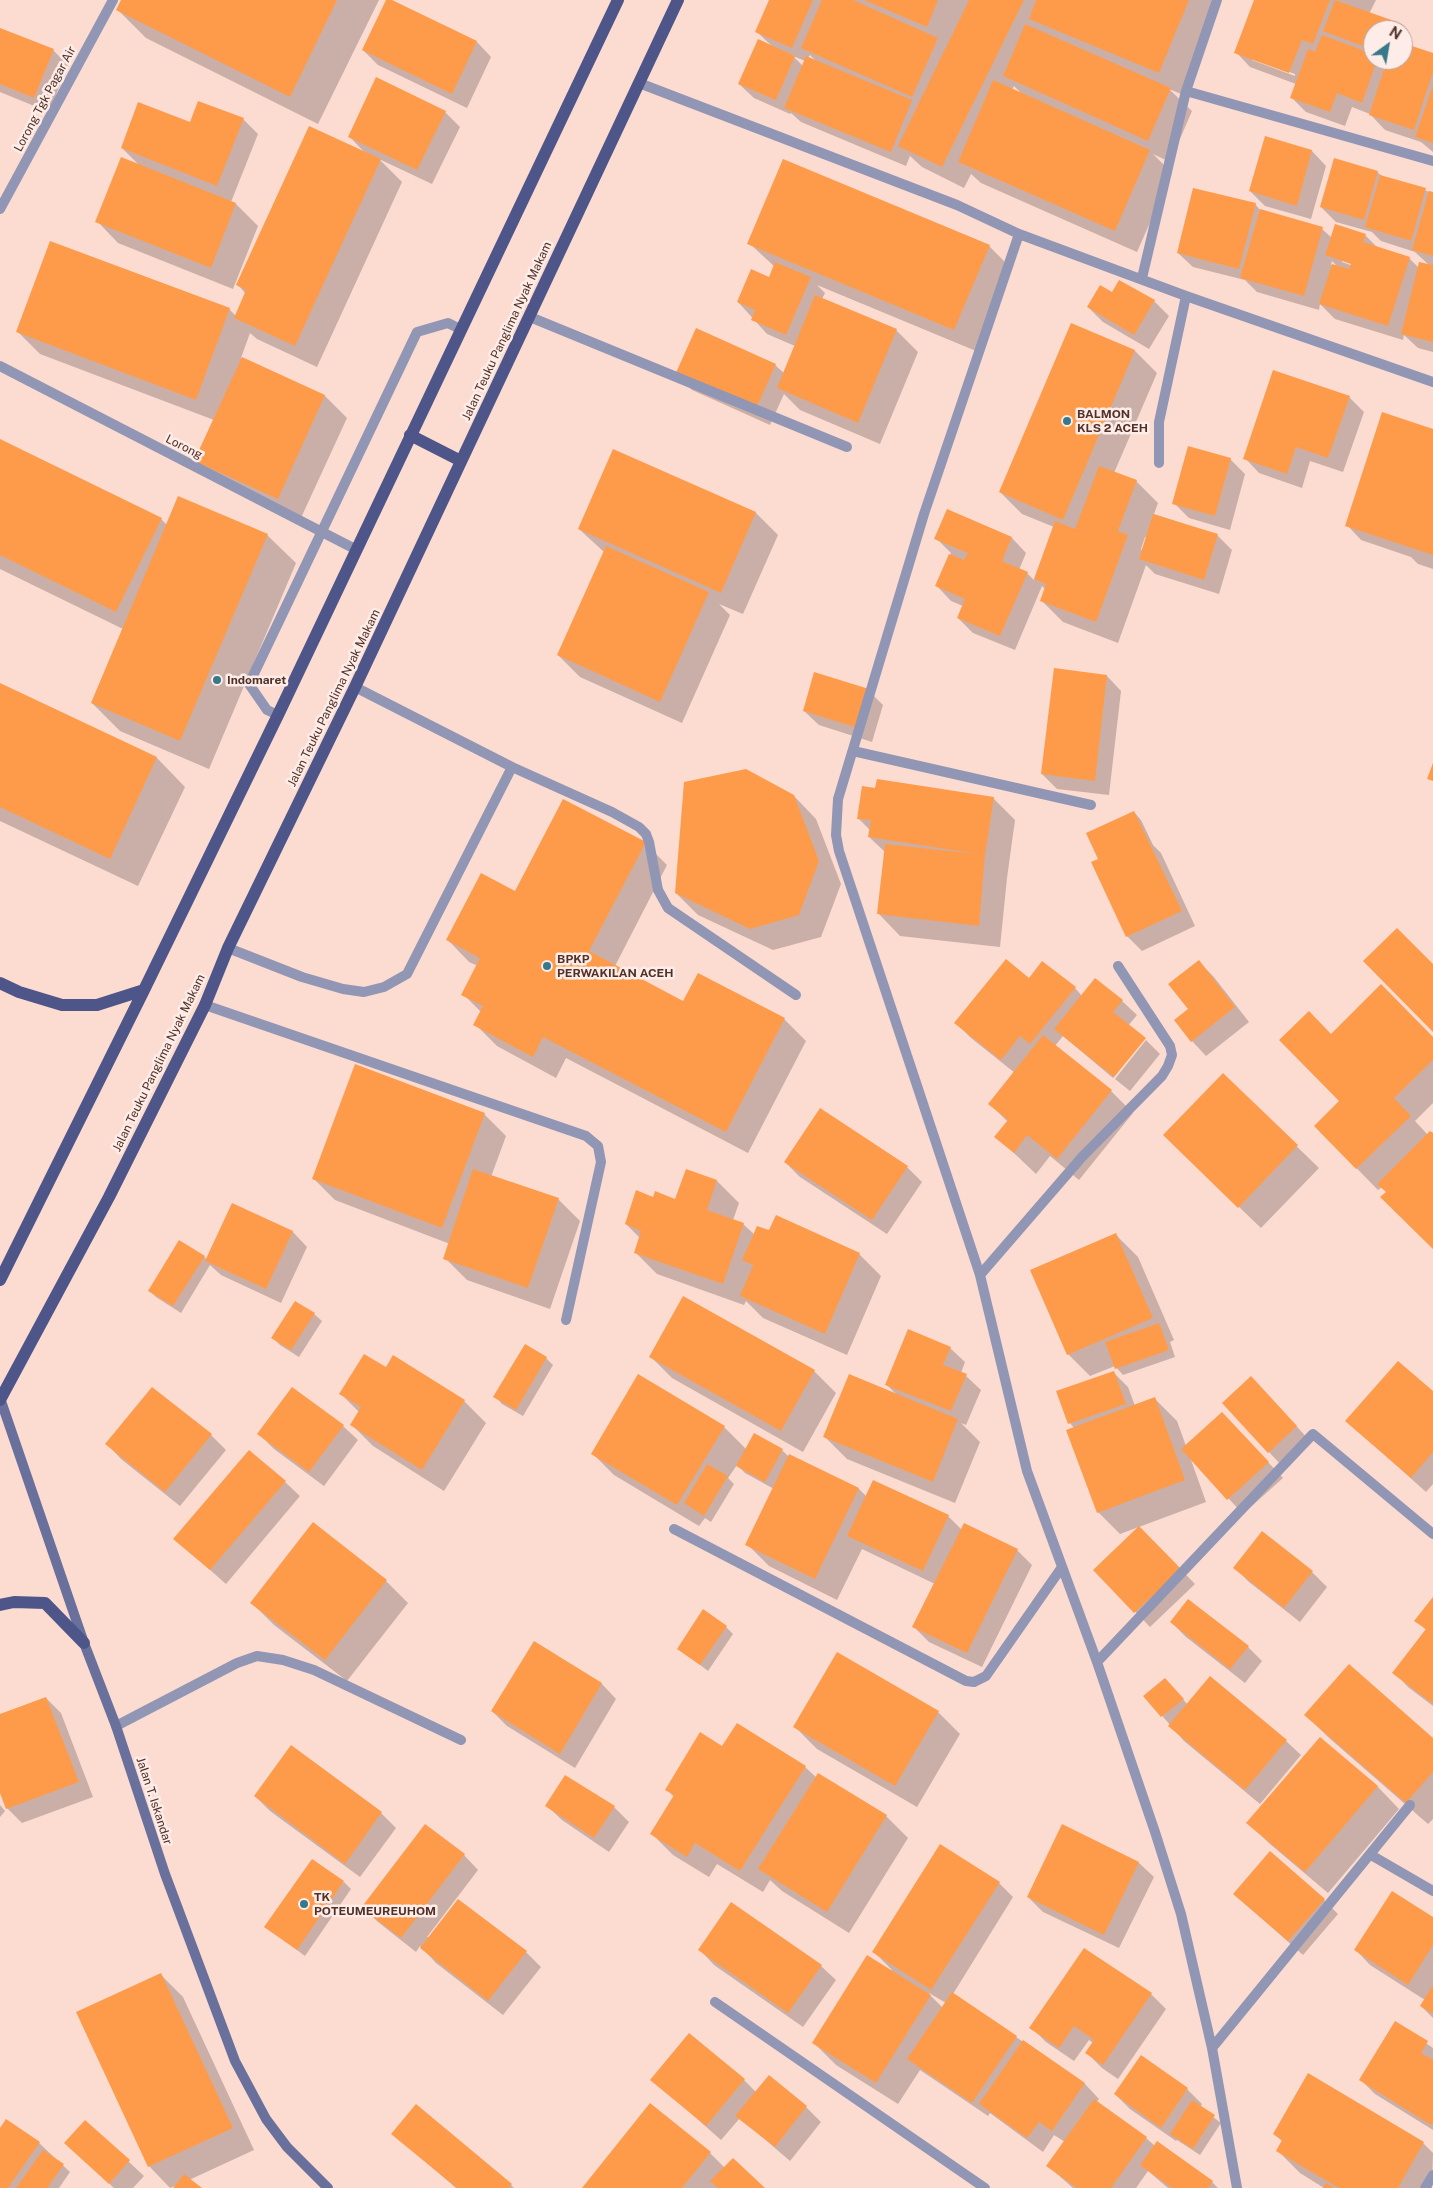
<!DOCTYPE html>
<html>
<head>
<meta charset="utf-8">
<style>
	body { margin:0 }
	#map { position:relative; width:1433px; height:2188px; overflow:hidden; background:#fcdbd1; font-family:"Public Sans",sans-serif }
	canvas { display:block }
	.north { position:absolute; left:1363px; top:20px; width:50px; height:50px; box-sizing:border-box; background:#fdece7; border:1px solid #b8a19a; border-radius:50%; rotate:32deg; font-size:14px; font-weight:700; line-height:20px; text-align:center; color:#503027 }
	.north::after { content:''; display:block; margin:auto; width:18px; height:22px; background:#37798a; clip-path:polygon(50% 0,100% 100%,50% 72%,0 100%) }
</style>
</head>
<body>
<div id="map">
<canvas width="1433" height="2188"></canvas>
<div class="north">N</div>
</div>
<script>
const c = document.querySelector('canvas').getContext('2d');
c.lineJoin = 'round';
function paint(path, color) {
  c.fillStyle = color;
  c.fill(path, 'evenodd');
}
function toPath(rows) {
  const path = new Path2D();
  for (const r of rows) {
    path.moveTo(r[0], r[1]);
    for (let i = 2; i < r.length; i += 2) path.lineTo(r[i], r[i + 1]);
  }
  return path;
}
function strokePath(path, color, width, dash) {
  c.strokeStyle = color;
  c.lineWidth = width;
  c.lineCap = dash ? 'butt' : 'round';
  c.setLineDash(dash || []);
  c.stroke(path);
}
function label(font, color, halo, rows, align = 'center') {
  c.font = font + ' "Public Sans",sans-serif';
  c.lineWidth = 5;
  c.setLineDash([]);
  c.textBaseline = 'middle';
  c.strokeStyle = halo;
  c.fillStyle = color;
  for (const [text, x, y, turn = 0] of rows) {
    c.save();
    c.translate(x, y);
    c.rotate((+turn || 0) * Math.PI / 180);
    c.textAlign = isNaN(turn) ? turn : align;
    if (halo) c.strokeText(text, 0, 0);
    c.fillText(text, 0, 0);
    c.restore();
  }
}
paint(toPath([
	[123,0,379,0,318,124,146,38,118,10],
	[388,0,477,42,491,57,467,108,378,65,363,50],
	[771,0,1211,0,1218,6,1181,94,1169,89,1192,111,1170,162,1153,154,1172,173,1137,252,981,183,971,174,964,188,922,167,910,156,906,166,801,122,791,113,790,114,754,98,739,84,772,46,757,32],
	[810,55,816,61,808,58],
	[793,56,805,61,803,66],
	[1014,86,1023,95,1012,90],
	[1255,0,1376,0,1369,14,1396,24,1403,30,1373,30,1373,60,1403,60,1403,30,1411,38,1408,46,1433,54,1433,152,1421,142,1385,130,1370,114,1352,107,1345,126,1306,112,1291,97,1296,84,1250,67,1236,52],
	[1252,58,1295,74,1295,76,1252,60],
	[0,29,53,50,68,65,49,112,0,92],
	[445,112,460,127,432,184,379,159,402,182,317,367,257,339,250,333,241,358,325,396,347,418,300,520,217,482,196,461,214,420,40,354,18,332,229,309,236,316,246,294,238,285,366,154,350,137],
	[243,119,258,134,231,202,236,204,258,226,233,289,118,243,97,221,140,166,122,148,191,124],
	[1265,138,1312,151,1326,166,1311,219,1265,206,1250,191],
	[1377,172,1382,176,1433,193,1433,352,1418,348,1404,335,1403,340,1335,319,1320,304,1319,310,1257,292,1245,280,1193,267,1178,253,1255,204,1261,211,1322,229,1332,238,1365,235,1379,249,1409,258,1419,268,1429,265,1415,252,1381,241,1372,232,1336,222,1321,207],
	[1342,259,1357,264,1356,267,1342,262],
	[1332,261,1338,267,1331,265],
	[749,243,989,246,1011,268,976,351,817,285,825,293,822,299,896,330,918,352,880,444,800,410,784,394,770,425,692,390,677,375,775,365,784,373,795,346,767,334,738,302,770,279,775,267],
	[1112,294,1154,301,1169,316,1149,349,1103,322,1088,307],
	[1071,325,1135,351,1157,373,1114,473,1136,481,1158,503,1154,514,1217,535,1232,550,1219,594,1155,574,1146,565,1118,643,1063,622,1041,600,1045,589,1042,586,1015,650,973,633,958,618,963,606,951,601,937,586,951,553,936,538,948,511,1012,538,1026,553,1019,570,1027,573,1034,580,1054,527,1022,514,1000,492],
	[1145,537,1147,537,1143,552,1141,549],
	[1349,397,1364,412,1343,472,1310,461,1302,488,1259,473,1245,458],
	[1433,431,1433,569,1418,564,1411,557,1361,540,1347,525],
	[0,441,161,519,167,525,267,535,296,563,209,769,120,731,92,703,123,629,0,569],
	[614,450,756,513,778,535,743,614,719,604,730,615,682,723,580,677,558,655,604,552,579,529],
	[1230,459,1245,474,1230,530,1189,518,1174,503],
	[1107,676,1121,691,1109,795,1057,789,1042,774],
	[0,684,157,758,185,787,138,886,0,821],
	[868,690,883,705,872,742,819,725,804,711],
	[876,789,993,798,1015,820,1007,878,1000,947,900,936,879,914,885,852,869,837,870,830,858,818],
	[794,796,816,819,841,884,821,937,773,950,698,915,676,893],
	[1134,812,1141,820,1153,845,1161,853,1195,926,1142,951,1127,936,1101,859],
	[645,843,667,865,615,966,684,1002,784,1019,806,1041,748,1153,566,1058,556,1078,497,1046,475,1024,481,1012,463,994,478,966,469,962,448,940,515,893],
	[1199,962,1213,976,1249,1022,1206,1056,1192,1041,1189,1010],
	[1029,979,1075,988,1082,996,1122,1001,1137,1015,1128,1026,1144,1039,1113,1078,1063,1036,1055,1046,1111,1091,1133,1113,1079,1180,1050,1156,1036,1174,996,1136,1008,1122,990,1104,1015,1073,971,1038,956,1023],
	[1331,1035,1433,1039,1433,1103,1415,1121,1428,1135,1433,1135,1433,1248,1387,1192,1382,1187,1378,1190,1315,1126,1341,1101],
	[1146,1040,1160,1054,1130,1091,1115,1079],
	[1223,1075,1319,1168,1261,1228,1187,1157],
	[484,1114,506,1136,491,1177,558,1199,580,1221,550,1309,467,1280,445,1258,450,1244,335,1200,313,1178],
	[785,1162,907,1167,922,1182,887,1234,800,1177],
	[687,1171,717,1181,739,1203,733,1220,743,1224,755,1235,859,1254,881,1276,847,1355,763,1318,746,1301,744,1305,657,1274,635,1252,640,1238,626,1224,654,1198,676,1200],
	[232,1204,293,1232,307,1247,281,1303,221,1275,210,1265,181,1313,156,1297,149,1290,204,1257,207,1259],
	[1116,1235,1138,1257,1174,1340,1170,1342,1175,1357,1123,1375,1115,1366,1090,1376,1068,1354],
	[296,1302,314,1314,322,1321,299,1357,280,1345,273,1338],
	[525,1346,546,1358,553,1365,523,1416,502,1404,495,1396],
	[950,1348,965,1362,961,1373,966,1376,981,1390,966,1425,961,1423,980,1442,955,1503,847,1459,825,1437,897,1395,886,1384],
	[650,1356,814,1371,836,1393,803,1452,672,1378],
	[394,1357,464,1401,486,1423,444,1491,373,1446,352,1425,359,1412,341,1394,386,1369],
	[1113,1372,1128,1387,1135,1406,1155,1399,1177,1421,1186,1446,1236,1428,1283,1478,1243,1514,1190,1457,1206,1502,1120,1534,1098,1512,1074,1428,1070,1423],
	[152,1388,211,1435,226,1450,180,1506,121,1459,107,1444],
	[1266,1393,1311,1442,1283,1467,1269,1452],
	[1433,1393,1433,1484,1426,1492,1347,1421],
	[343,1426,358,1440,324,1486,274,1449,259,1434],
	[724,1427,747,1450,782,1450,789,1457,859,1489,867,1497,948,1516,962,1530,1017,1550,1032,1565,982,1667,929,1642,914,1627,935,1584,862,1549,837,1600,769,1566,747,1544,774,1489,745,1473,737,1465,728,1478,734,1484,711,1522,705,1518,699,1526,614,1475,592,1453],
	[285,1482,300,1496,226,1584,175,1539],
	[1262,1533,1312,1572,1327,1587,1300,1622,1249,1582,1234,1567],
	[1154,1542,1195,1584,1150,1627,1095,1570],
	[386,1581,408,1603,347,1681,274,1625,252,1603],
	[1433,1599,1433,1706,1408,1687,1394,1672,1426,1630,1416,1620],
	[1171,1622,1248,1647,1262,1661,1245,1683,1186,1637],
	[726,1627,733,1634,708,1671,678,1648],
	[534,1643,602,1684,616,1699,575,1768,507,1726,492,1711],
	[1172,1687,1188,1705,1286,1741,1301,1755,1260,1804,1184,1741,1145,1696],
	[46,1698,61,1713,93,1797,22,1823,7,1808,0,1789,0,1715],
	[938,1712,960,1734,917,1807,817,1749,795,1727],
	[1306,1715,1433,1740,1433,1819,1428,1824,1328,1737],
	[1320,1738,1378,1787,1399,1809,1328,1893,1270,1844,1248,1823],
	[291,1747,381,1813,396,1828,360,1877,270,1811,255,1796],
	[805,1767,817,1778,886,1816,908,1838,849,1933,782,1891,770,1880,763,1892,717,1864,709,1877,673,1855,651,1833,674,1797,666,1789],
	[0,1805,5,1811,0,1817],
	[547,1806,614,1807,629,1822,609,1852,562,1820],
	[1063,1826,1139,1863,1154,1877,1119,1948,1043,1912,1028,1897],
	[464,1855,478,1870,427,1937,526,1952,541,1967,503,2015,436,1963,420,1946,416,1952,378,1922,363,1907],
	[344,1882,351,1889,305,1956,266,1927],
	[999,1883,1013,1897,953,1994,1085,2084,1099,2099,1096,2103,1146,2138,1155,2146,1212,2182,1218,2188,1168,2188,1148,2171,1136,2188,1073,2188,1048,2166,1065,2142,1054,2135,1043,2152,990,2113,988,2116,920,2070,898,2104,836,2065,814,2043,892,1970,874,1952],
	[929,1993,946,2003,943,2008,929,1994],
	[1234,1894,1324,1900,1338,1914,1303,1955],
	[1433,1918,1433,2018,1421,2006,1425,2000,1370,1965,1356,1950],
	[700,1950,821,1966,836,1980,803,2027,714,1965],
	[161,1975,183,1997,254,2150,189,2180,200,2188,175,2188,177,2185,170,2188,149,2166],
	[1151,1994,1166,2009,1118,2079,1102,2068,1087,2053,1093,2043,1089,2040,1074,2061,1046,2042,1031,2027],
	[1396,2023,1433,2048,1433,2130,1375,2094,1360,2079],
	[1142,2057,1187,2089,1202,2104,1200,2107,1221,2123,1200,2155,1177,2140,1176,2141,1130,2109,1115,2094],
	[1309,2075,1423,2143,1433,2153,1432,2188,1324,2188,1300,2173,1278,2151,1283,2142,1274,2134],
	[769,2077,806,2107,821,2122,790,2161,740,2118,721,2140,652,2079,744,2080,756,2092],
	[651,2105,710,2153,725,2168,763,2188,583,2188],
	[7,2121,39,2143,70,2172,59,2188,0,2188,0,2130],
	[85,2121,144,2176,133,2188,114,2188,66,2143],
	[393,2134,511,2185,514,2188,456,2188]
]), '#0003');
paint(toPath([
	[121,0,337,0,290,97,116,10],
	[386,0,392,0,477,41,452,94,362,50],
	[769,0,813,0,792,48,755,32],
	[822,0,853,0,938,38,912,97,801,48],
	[864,0,938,0,927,27],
	[969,0,1024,0,942,167,898,146],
	[1036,0,1189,0,1159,73,1029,19],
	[1254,0,1330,0,1313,44,1302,40,1289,73,1234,53],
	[1335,0,1397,22,1394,30,1373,30,1373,50,1323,31],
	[1025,24,1171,88,1148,141,1003,76],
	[0,28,54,49,34,98,0,84],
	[1322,35,1373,54,1373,60,1377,60,1362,103,1337,93,1330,112,1290,98,1308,49,1315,52],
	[758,39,795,56,776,100,738,84],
	[1403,43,1433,53,1433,72,1414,130,1369,115,1387,60,1403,60],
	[806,56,912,100,891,152,784,108],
	[376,77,446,111,417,170,348,137],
	[993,80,1150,150,1115,231,958,162],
	[1433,85,1433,143,1415,137],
	[198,101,244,118,217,186,121,148,138,102,190,122],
	[309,126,381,159,295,346,234,318,246,290,236,285],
	[1265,136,1312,150,1297,206,1249,191],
	[121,157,236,203,211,268,95,222],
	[1334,158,1378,171,1364,220,1320,207],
	[783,159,990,245,954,330,747,244],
	[1380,175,1426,188,1411,241,1365,227],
	[1193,188,1256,203,1239,269,1177,253],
	[1429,191,1433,192,1433,256,1412,250],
	[1260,209,1323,227,1304,296,1240,278],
	[1335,224,1366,234,1363,242,1410,257,1388,326,1319,304,1332,264,1349,269,1351,264,1325,255],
	[50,241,230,308,196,400,16,332],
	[775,262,811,277,786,335,751,320,755,310,737,302,751,269,769,277],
	[1419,262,1433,265,1433,342,1401,334],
	[1119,280,1155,300,1134,335,1087,307,1100,285,1112,292],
	[815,295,897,329,858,423,777,388],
	[1071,323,1135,350,1063,520,999,492],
	[696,328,776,364,755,411,675,375],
	[242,357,325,395,278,499,194,461],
	[1273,370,1350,396,1328,458,1296,447,1287,474,1243,459],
	[1382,412,1433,429,1433,555,1345,526],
	[0,439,162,518,116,612,0,555],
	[1188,446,1231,458,1215,516,1172,504],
	[613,449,756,512,721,593,578,529],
	[1099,466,1137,480,1118,531,1128,535,1096,622,1040,601,1046,584,1034,579,1055,521,1075,529],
	[178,496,268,534,180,741,91,703],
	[947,509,1012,537,1002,561,1028,572,1000,636,957,618,965,599,935,586,949,554,964,560,968,553,934,539],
	[1153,514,1218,534,1204,580,1139,559],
	[606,546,709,592,660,702,557,655],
	[1054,668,1107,675,1095,781,1041,774],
	[814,672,869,689,858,728,803,711],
	[0,683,157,757,110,859,0,807],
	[1433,763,1433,781,1427,779],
	[746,769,794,795,819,861,799,915,750,929,675,893,684,782],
	[877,779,994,797,985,855,979,926,877,914,885,844,978,854,868,837,871,820,857,819,862,786,875,788],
	[563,799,646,842,589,951,683,1001,698,973,785,1018,726,1132,543,1037,533,1057,473,1025,483,1006,461,995,480,958,446,940,481,873,515,891],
	[1134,811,1182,911,1126,937,1091,862,1098,859,1086,833],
	[1397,928,1433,964,1433,1032,1363,961],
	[1006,959,1029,978,1042,961,1076,987,1030,1044,1020,1036,1001,1060,954,1023],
	[1199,960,1235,1007,1191,1042,1174,1020,1188,1009,1168,984],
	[1095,978,1123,1000,1113,1012,1146,1038,1114,1077,1054,1029],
	[1381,984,1433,1037,1433,1060,1394,1098,1411,1116,1356,1169,1314,1126,1339,1101,1279,1040,1309,1011,1331,1034],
	[1043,1035,1112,1090,1057,1159,1027,1135,1014,1153,994,1137,1008,1120,988,1104],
	[355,1064,485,1113,442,1228,312,1179],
	[1223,1073,1298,1145,1238,1208,1163,1135],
	[820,1108,908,1166,872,1220,784,1162],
	[1430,1131,1433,1133,1433,1249,1380,1197,1386,1192,1377,1184],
	[473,1169,559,1198,528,1288,443,1259],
	[686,1169,717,1180,707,1210,744,1223,723,1284,634,1253,641,1231,625,1224,636,1190,653,1197,655,1191,675,1199],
	[232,1203,293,1231,266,1289,205,1261],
	[776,1215,860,1253,825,1334,740,1296,753,1265,742,1260,757,1226,769,1230],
	[1116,1233,1153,1318,1067,1355,1030,1270],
	[179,1240,205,1256,173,1306,148,1291],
	[683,1296,815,1370,781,1431,649,1357],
	[295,1301,315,1313,291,1350,271,1338],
	[1159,1323,1169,1350,1115,1369,1105,1342],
	[908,1329,951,1347,943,1365,967,1374,951,1411,885,1385],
	[525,1344,547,1357,516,1410,493,1397],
	[364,1354,386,1367,393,1355,465,1400,422,1470,350,1425,361,1407,339,1394],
	[1398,1361,1433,1391,1433,1452,1411,1478,1345,1421],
	[1114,1371,1126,1404,1068,1424,1056,1391],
	[638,1374,725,1426,677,1505,591,1454],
	[849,1374,958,1419,933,1482,823,1437],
	[1251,1376,1297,1426,1268,1453,1222,1403],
	[152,1387,212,1434,165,1492,105,1444],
	[292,1387,344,1425,309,1472,257,1434],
	[1155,1397,1185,1480,1097,1513,1066,1430],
	[1222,1412,1269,1462,1227,1500,1181,1449],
	[754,1433,783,1449,765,1482,736,1466],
	[249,1450,286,1481,210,1570,173,1539],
	[789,1454,859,1488,815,1579,745,1545],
	[707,1464,728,1476,704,1516,684,1503],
	[873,1480,949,1515,923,1571,847,1536],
	[313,1522,387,1580,325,1660,250,1603],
	[964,1523,1018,1549,967,1653,912,1627],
	[1139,1526,1181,1569,1134,1613,1093,1570],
	[1262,1531,1313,1571,1284,1608,1233,1568],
	[1433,1597,1433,1704,1392,1673,1426,1629,1414,1621],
	[1188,1599,1249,1646,1230,1669,1170,1622],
	[703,1609,727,1626,700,1665,677,1649],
	[534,1641,602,1683,560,1754,491,1711],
	[837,1652,939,1711,895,1786,793,1727],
	[1349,1664,1433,1738,1433,1772,1406,1803,1304,1715],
	[1210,1676,1287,1740,1245,1790,1168,1726],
	[1165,1678,1184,1699,1161,1717,1143,1696],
	[46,1697,79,1782,6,1809,0,1793,0,1714],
	[737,1723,806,1766,740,1871,695,1843,687,1857,650,1834,674,1795,665,1790,700,1732,722,1746],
	[1320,1737,1378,1786,1305,1872,1246,1823],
	[291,1745,382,1812,345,1864,254,1796],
	[818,1773,887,1815,827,1912,758,1869],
	[565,1775,615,1806,594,1838,545,1806],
	[425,1824,465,1854,401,1938,361,1908],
	[1062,1824,1139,1862,1104,1935,1027,1897],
	[940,1844,1000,1882,931,1990,872,1952],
	[1270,1851,1325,1899,1288,1941,1233,1894],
	[312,1859,344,1881,297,1950,264,1927],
	[1392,1891,1433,1917,1433,1945,1408,1985,1354,1950],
	[458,1899,527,1951,488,2001,420,1948],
	[731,1902,822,1965,788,2013,698,1950],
	[1084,1948,1152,1993,1103,2065,1085,2053,1094,2040,1074,2026,1059,2048,1029,2028],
	[867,1955,931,1995,876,2083,812,2043],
	[161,1973,233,2128,148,2167,76,2012],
	[1433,1985,1433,2014,1420,2006],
	[952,1992,1017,2036,972,2103,907,2059],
	[1395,2021,1428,2041,1421,2053,1433,2060,1433,2122,1431,2125,1359,2080],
	[689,2033,745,2079,706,2126,650,2080],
	[1023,2040,1085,2083,1052,2131,1039,2122,1027,2138,979,2104],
	[1141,2055,1188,2088,1161,2128,1114,2094],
	[1308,2073,1424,2142,1398,2188,1339,2188,1276,2151,1282,2140,1273,2134],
	[769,2075,807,2106,775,2147,735,2116],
	[1094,2099,1147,2137,1111,2188,1077,2188,1046,2166],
	[1192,2100,1215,2115,1193,2149,1170,2134],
	[650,2103,711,2152,682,2188,582,2188],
	[416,2104,512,2184,508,2188,457,2188,391,2134],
	[6,2119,40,2142,8,2188,0,2188,0,2128],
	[85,2120,130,2160,109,2184,64,2143],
	[1157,2141,1213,2181,1208,2188,1172,2188,1140,2165],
	[43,2150,64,2164,47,2188,16,2188],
	[733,2158,765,2188,718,2188,710,2181],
	[184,2174,202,2188,173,2188],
	[1326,2183,1334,2188,1323,2188]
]), '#fd9b4b');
strokePath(toPath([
	[530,317,847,447],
	[278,715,267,710,249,684,417,332,448,323,460,329],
	[512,767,612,812,639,827,646,834,649,842,658,890,668,908,796,995],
	[228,948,302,977,343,989,364,992,384,987,407,974,512,767,355,687]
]), '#9096b3', 10);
strokePath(toPath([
	[639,83,957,205,1019,234,1186,296,1433,382],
	[1186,91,1433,161],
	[0,209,113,0],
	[1019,234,924,514,838,799,836,835,839,851,980,1275,1027,1471,1097,1662,1155,1832,1181,1914,1212,2048,1237,2188],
	[1142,278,1186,91,1217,0],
	[0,366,357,550],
	[1159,463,1159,422,1186,296],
	[853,751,1091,805],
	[205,1005,586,1136,598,1146,601,1162,566,1320],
	[980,1275,1082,1157,1162,1076,1168,1066,1172,1055,1170,1046,1118,966],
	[674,1529,966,1681,974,1682,986,1676,1062,1567],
	[1097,1662,1313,1434,1433,1534],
	[116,1726,237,1663,257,1656,283,1660,314,1670,461,1740],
	[1371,1855,1433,1891],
	[715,2002,985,2188],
	[1212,2048,1410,1805],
	[1425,2188,1433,2175]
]), '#9096b3', 10);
strokePath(toPath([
	[0,1398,84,1643,116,1726,165,1874,235,2061,266,2119,287,2147,328,2188]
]), '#69709b', 10);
strokePath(toPath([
	[410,435,461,461],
	[0,983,19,992,62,1005,97,1005,144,990],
	[0,1280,144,990,278,715,618,0],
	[0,1400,109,1197,205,1005,228,948,355,687,678,0],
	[0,1605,14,1602,45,1603,84,1643]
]), '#4e5588', 12);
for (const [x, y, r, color] of [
	[1067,421,5,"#37798a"],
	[217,680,5,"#37798a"],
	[547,966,5,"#37798a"],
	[304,1904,5,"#37798a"]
]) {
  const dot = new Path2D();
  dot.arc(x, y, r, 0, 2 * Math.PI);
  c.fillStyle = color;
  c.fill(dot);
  strokePath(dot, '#fdece7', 2);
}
label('12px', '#503027', '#fdece7', [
	["Lorong Tgk Pagar Air",45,99,-62],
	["Jalan Teuku Panglima Nyak Makam",507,331,-65],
	["Lorong",184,447,27],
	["Jalan Teuku Panglima Nyak Makam",334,698,-64],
	["Jalan Teuku Panglima Nyak Makam",159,1063,-64],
	["Jalan T. Iskandar",154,1801,72]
]);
label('bold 12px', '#503027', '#fdece7', [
	["BALMON",1077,414],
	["KLS 2 ACEH",1077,428],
	["Indomaret",227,680],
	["BPKP",557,959],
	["PERWAKILAN ACEH",557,973],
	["TK",314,1897],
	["POTEUMEUREUHOM",314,1911]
], 'left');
</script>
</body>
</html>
